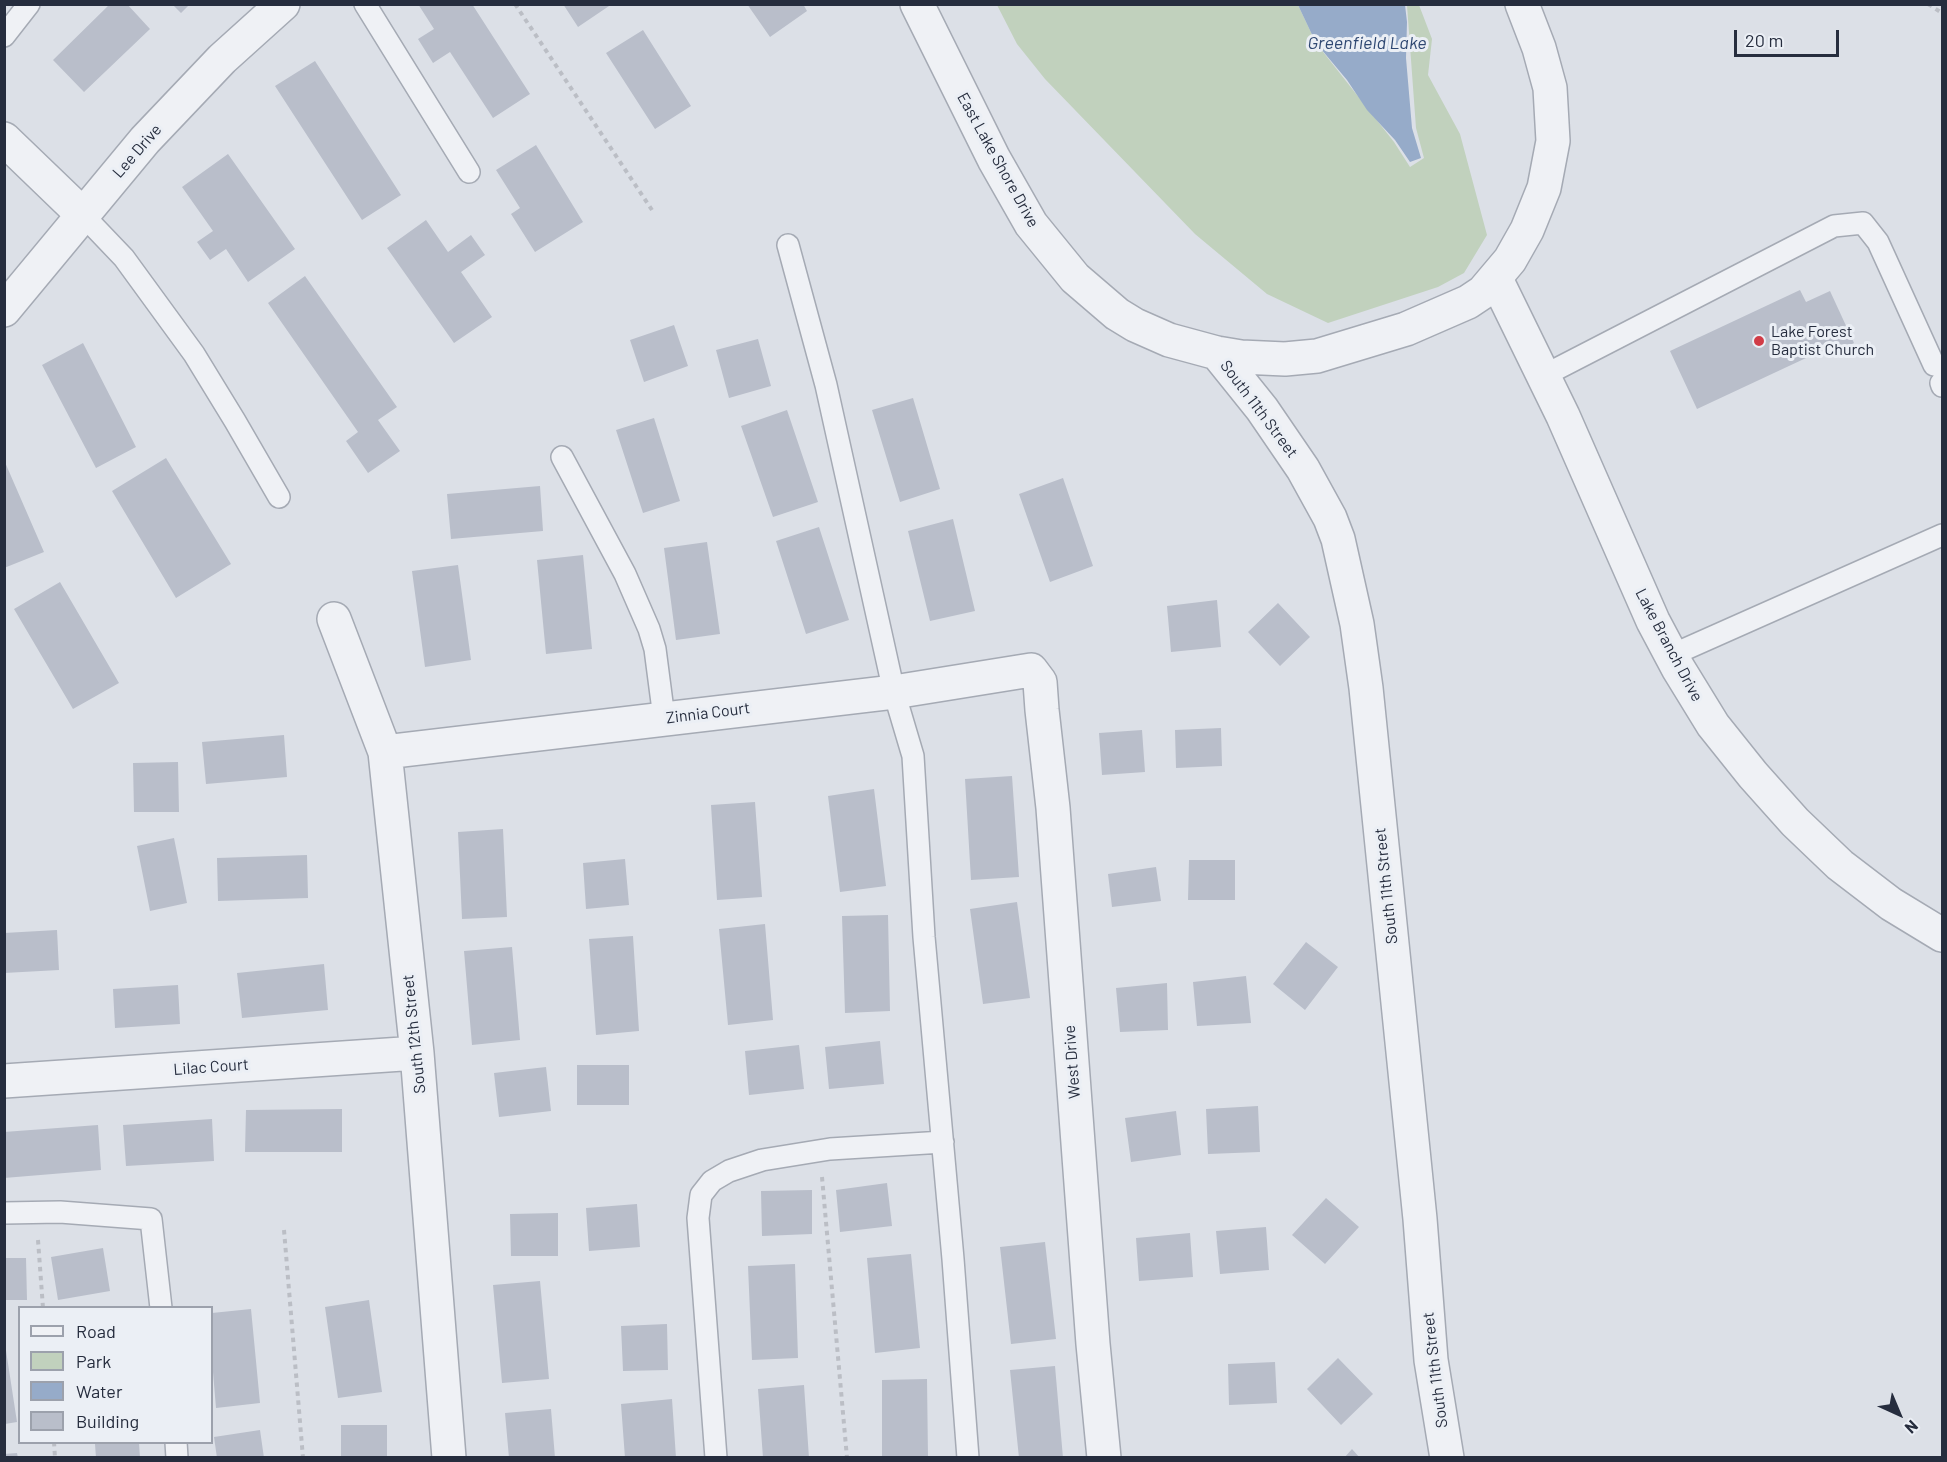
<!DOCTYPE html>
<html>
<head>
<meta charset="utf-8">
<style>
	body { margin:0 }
	#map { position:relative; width:1947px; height:1462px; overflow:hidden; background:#dce0e7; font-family:Barlow,sans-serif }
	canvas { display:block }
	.frame { position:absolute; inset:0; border:6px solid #262d3e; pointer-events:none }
	.legend { position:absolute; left:18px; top:1306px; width:195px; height:138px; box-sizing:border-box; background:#ebeff5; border:2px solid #9ca1ac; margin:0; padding:8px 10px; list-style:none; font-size:18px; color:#262d3e }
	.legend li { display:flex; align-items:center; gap:12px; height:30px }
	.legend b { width:30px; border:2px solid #9ca1ac }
	.north { position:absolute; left:1869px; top:1384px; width:60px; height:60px; -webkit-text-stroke:4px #ebeff5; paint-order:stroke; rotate:136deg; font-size:16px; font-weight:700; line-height:24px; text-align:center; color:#262d3e }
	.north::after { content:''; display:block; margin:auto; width:21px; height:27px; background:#262d3e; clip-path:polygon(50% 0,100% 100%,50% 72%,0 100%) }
	.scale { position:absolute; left:1734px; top:30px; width:105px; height:27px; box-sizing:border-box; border:3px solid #262d3e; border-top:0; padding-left:8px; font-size:18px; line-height:21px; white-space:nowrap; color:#262d3e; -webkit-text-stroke:4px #ebeff5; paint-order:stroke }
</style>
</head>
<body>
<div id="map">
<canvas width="1947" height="1462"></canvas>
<div class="frame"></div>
<ul class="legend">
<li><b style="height:8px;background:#eff1f5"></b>Road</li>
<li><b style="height:16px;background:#c1d1bd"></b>Park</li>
<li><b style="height:16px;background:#96abc9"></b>Water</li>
<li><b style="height:16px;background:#b9beca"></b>Building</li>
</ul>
<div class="north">N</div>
<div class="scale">20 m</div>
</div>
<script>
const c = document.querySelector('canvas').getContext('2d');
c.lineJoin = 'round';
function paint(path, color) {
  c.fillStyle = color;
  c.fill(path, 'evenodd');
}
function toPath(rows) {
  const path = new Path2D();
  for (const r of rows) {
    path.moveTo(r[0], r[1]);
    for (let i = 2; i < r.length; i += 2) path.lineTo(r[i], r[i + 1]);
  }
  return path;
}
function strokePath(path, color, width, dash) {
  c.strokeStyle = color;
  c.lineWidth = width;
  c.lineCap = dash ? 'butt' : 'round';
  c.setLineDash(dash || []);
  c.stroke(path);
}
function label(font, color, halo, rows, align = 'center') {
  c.font = font + ' Barlow,sans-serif';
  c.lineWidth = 6;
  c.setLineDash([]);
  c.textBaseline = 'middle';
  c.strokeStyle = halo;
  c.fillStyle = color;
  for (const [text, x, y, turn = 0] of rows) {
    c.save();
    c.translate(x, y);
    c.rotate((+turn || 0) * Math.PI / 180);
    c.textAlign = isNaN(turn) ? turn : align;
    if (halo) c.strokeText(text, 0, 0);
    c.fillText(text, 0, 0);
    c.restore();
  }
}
paint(toPath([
	[997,5,1298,5,1316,43,1394,142,1410,167,1424,158,1416,128,1407,5,1419,5,1432,39,1428,75,1460,134,1487,235,1464,273,1438,287,1328,323,1267,294,1195,234,1045,79,1017,44]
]), '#c1d1bd');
paint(toPath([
	[1298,5,1405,5,1407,22,1406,58,1412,128,1421,158,1410,162,1395,140,1367,110,1347,80,1316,43]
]), '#96abc9');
paint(toPath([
	[110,4,127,4,150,29,84,92,53,60],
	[172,4,190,4,181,13],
	[418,4,472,4,530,94,493,118,450,52,433,63,418,39,434,29],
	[563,4,612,4,578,27],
	[747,4,803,4,807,11,770,37],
	[643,30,691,106,655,129,606,53],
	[315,61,401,195,362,220,275,86],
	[536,145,583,222,535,252,511,214,520,208,496,170],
	[228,154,295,249,248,282,226,249,210,260,197,242,213,231,182,187],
	[426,220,448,252,471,235,485,255,461,272,492,317,454,343,387,248],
	[305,276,397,407,378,420,400,451,368,473,346,441,358,432,268,303],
	[1800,290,1806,302,1830,291,1854,343,1839,351,1836,344,1697,409,1670,351],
	[674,325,688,366,644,382,630,340],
	[758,339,771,386,729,398,716,350],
	[83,343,136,447,96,468,42,365],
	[913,398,940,489,900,502,872,410],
	[787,410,818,502,773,517,741,426],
	[654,418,680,501,643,513,616,430],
	[166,458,231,564,176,598,112,491],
	[4,460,44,552,4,568],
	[1063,478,1093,566,1050,582,1019,494],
	[540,486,543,531,451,539,447,494],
	[953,519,975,611,930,621,908,531],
	[819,527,849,620,806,634,776,541],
	[707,542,720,634,676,640,664,548],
	[583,555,592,649,546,654,537,560],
	[458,565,471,660,425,667,412,571],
	[60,582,119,683,73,709,14,609],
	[1217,600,1221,647,1171,652,1167,606],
	[1278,603,1310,637,1280,666,1248,632],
	[1221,728,1222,766,1176,768,1175,730],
	[1142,730,1145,772,1102,775,1099,733],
	[284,735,287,777,206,784,202,742],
	[178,762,179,812,134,812,133,763],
	[1012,776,1019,877,971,880,965,779],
	[874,789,886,886,840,892,828,796],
	[755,802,762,897,717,900,711,805],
	[503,829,507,917,462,919,458,832],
	[174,838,187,903,150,911,137,846],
	[307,855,308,898,218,901,217,858],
	[625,859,629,905,586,909,583,863],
	[1189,860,1235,860,1235,900,1188,900],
	[1156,867,1161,901,1112,907,1108,874],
	[1017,902,1030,998,983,1004,970,909],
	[888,915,890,1011,845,1013,842,916],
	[765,924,773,1020,728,1025,719,929],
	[57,930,59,970,4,973,4,933],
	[633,936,639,1031,596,1035,589,939],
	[1306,942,1338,967,1305,1010,1273,984],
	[512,947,520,1040,472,1045,464,951],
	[324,964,328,1010,242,1018,237,973],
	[1246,976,1251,1023,1197,1026,1193,982],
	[1167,983,1168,1030,1120,1032,1116,988],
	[178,985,180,1024,115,1028,113,989],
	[880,1041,884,1084,829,1089,825,1047],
	[799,1045,804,1089,749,1095,745,1051],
	[577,1065,629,1065,629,1105,577,1105],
	[546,1067,551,1111,499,1117,494,1073],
	[1258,1106,1260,1152,1208,1154,1206,1109],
	[342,1109,342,1152,245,1152,246,1110],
	[1176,1111,1181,1155,1131,1162,1125,1118],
	[212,1119,214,1161,126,1166,123,1125],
	[98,1125,101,1170,4,1178,4,1132],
	[887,1183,892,1226,840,1232,836,1190],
	[812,1190,812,1234,762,1236,761,1191],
	[1326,1198,1359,1227,1325,1264,1292,1235],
	[637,1204,640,1247,589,1251,586,1208],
	[558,1213,558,1256,511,1256,510,1214],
	[1266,1227,1269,1270,1220,1274,1216,1231],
	[1190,1233,1193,1277,1139,1281,1136,1238],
	[1045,1242,1056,1339,1011,1344,1000,1247],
	[103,1248,110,1291,58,1300,51,1257],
	[911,1254,920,1348,875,1353,867,1258],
	[4,1258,26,1258,27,1300,4,1300],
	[795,1264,798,1358,752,1360,748,1266],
	[540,1281,549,1379,502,1383,493,1285],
	[369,1300,382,1392,338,1398,325,1307],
	[251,1309,260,1403,216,1408,212,1360,212,1313],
	[667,1324,668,1370,623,1371,621,1326],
	[5,1344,17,1422,5,1424],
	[1338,1358,1373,1394,1341,1425,1307,1389],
	[1275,1362,1277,1403,1229,1405,1228,1364],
	[1055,1366,1063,1458,1019,1458,1010,1370],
	[927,1379,928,1458,882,1458,882,1380],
	[804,1385,809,1458,763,1458,758,1389],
	[672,1399,676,1458,625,1458,621,1404],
	[551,1409,555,1458,509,1458,505,1413],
	[341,1425,387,1425,387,1458,341,1458],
	[260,1430,264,1458,217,1458,214,1437],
	[139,1443,140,1458,96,1458,95,1444],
	[1352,1449,1360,1458,1344,1458],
	[17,1453,18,1458,4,1458,4,1454]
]), '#b9beca');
const service = toPath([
	[365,4,469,172],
	[4,36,29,4],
	[82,214,124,258,194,354,235,421,279,497],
	[788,245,826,385,894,692,913,756,924,937,953,1259,968,1458],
	[1543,376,1834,226,1863,223,1878,242,1934,365],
	[1941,383,1942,386],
	[562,457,625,574,649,629,655,649,664,718],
	[1672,655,1942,535],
	[4,1213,60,1212,151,1219,161,1308],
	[176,1442,177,1458],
	[716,1458,698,1218,701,1195,712,1181,729,1171,762,1160,830,1149,943,1142]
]);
const minor = toPath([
	[917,4,994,159,1031,224,1075,278,1117,314,1135,325,1169,340,1217,353,1241,357,1285,359,1317,356,1406,329,1468,302,1483,292,1510,260,1527,230,1544,188,1553,141,1550,88,1539,48,1522,4],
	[4,139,82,214],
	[1496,279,1563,416,1653,621,1678,668,1713,725,1753,775,1795,822,1840,865,1891,904,1942,935],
	[4,310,145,140,222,59,283,4],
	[1217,353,1262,409,1303,469,1330,518,1338,539,1357,624,1366,688,1420,1219,1431,1360,1447,1458],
	[334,619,385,752,417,1053,449,1458],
	[385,752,894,692,1031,670,1040,682,1042,710,1053,808,1093,1344,1104,1458],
	[4,1081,417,1053]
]);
strokePath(service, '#a5aab4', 24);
strokePath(minor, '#a5aab4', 36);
strokePath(toPath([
	[515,4,652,210],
	[1928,4,1942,13],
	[822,1177,847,1458],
	[284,1230,303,1458],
	[38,1240,43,1308],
	[54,1442,55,1458]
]), '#bbbec5', 4, [4.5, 4.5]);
strokePath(service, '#eff1f5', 21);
strokePath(minor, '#eff1f5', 33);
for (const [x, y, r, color] of [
	[1759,341,6,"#d13c47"]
]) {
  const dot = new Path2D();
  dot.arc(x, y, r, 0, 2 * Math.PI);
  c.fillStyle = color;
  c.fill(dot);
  strokePath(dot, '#ebeff5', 2);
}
label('16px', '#262d3e', '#ebeff5', [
	["Lee Drive",137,151,-49],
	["East Lake Shore Drive",998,160,61],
	["South 11th Street",1259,409,53],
	["Lake Branch Drive",1669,645,62],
	["Zinnia Court",708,713,-7],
	["South 11th Street",1386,886,-96],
	["South 12th Street",414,1034,-96],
	["West Drive",1072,1062,-94],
	["Lilac Court",211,1067,-4],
	["South 11th Street",1435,1370,-97]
]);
label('16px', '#262d3e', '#ebeff5', [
	["Lake Forest",1771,332],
	["Baptist Church",1771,350]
], 'left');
label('italic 18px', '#2f4872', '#ebeff5', [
	["Greenfield Lake",1367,43]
]);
</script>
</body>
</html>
